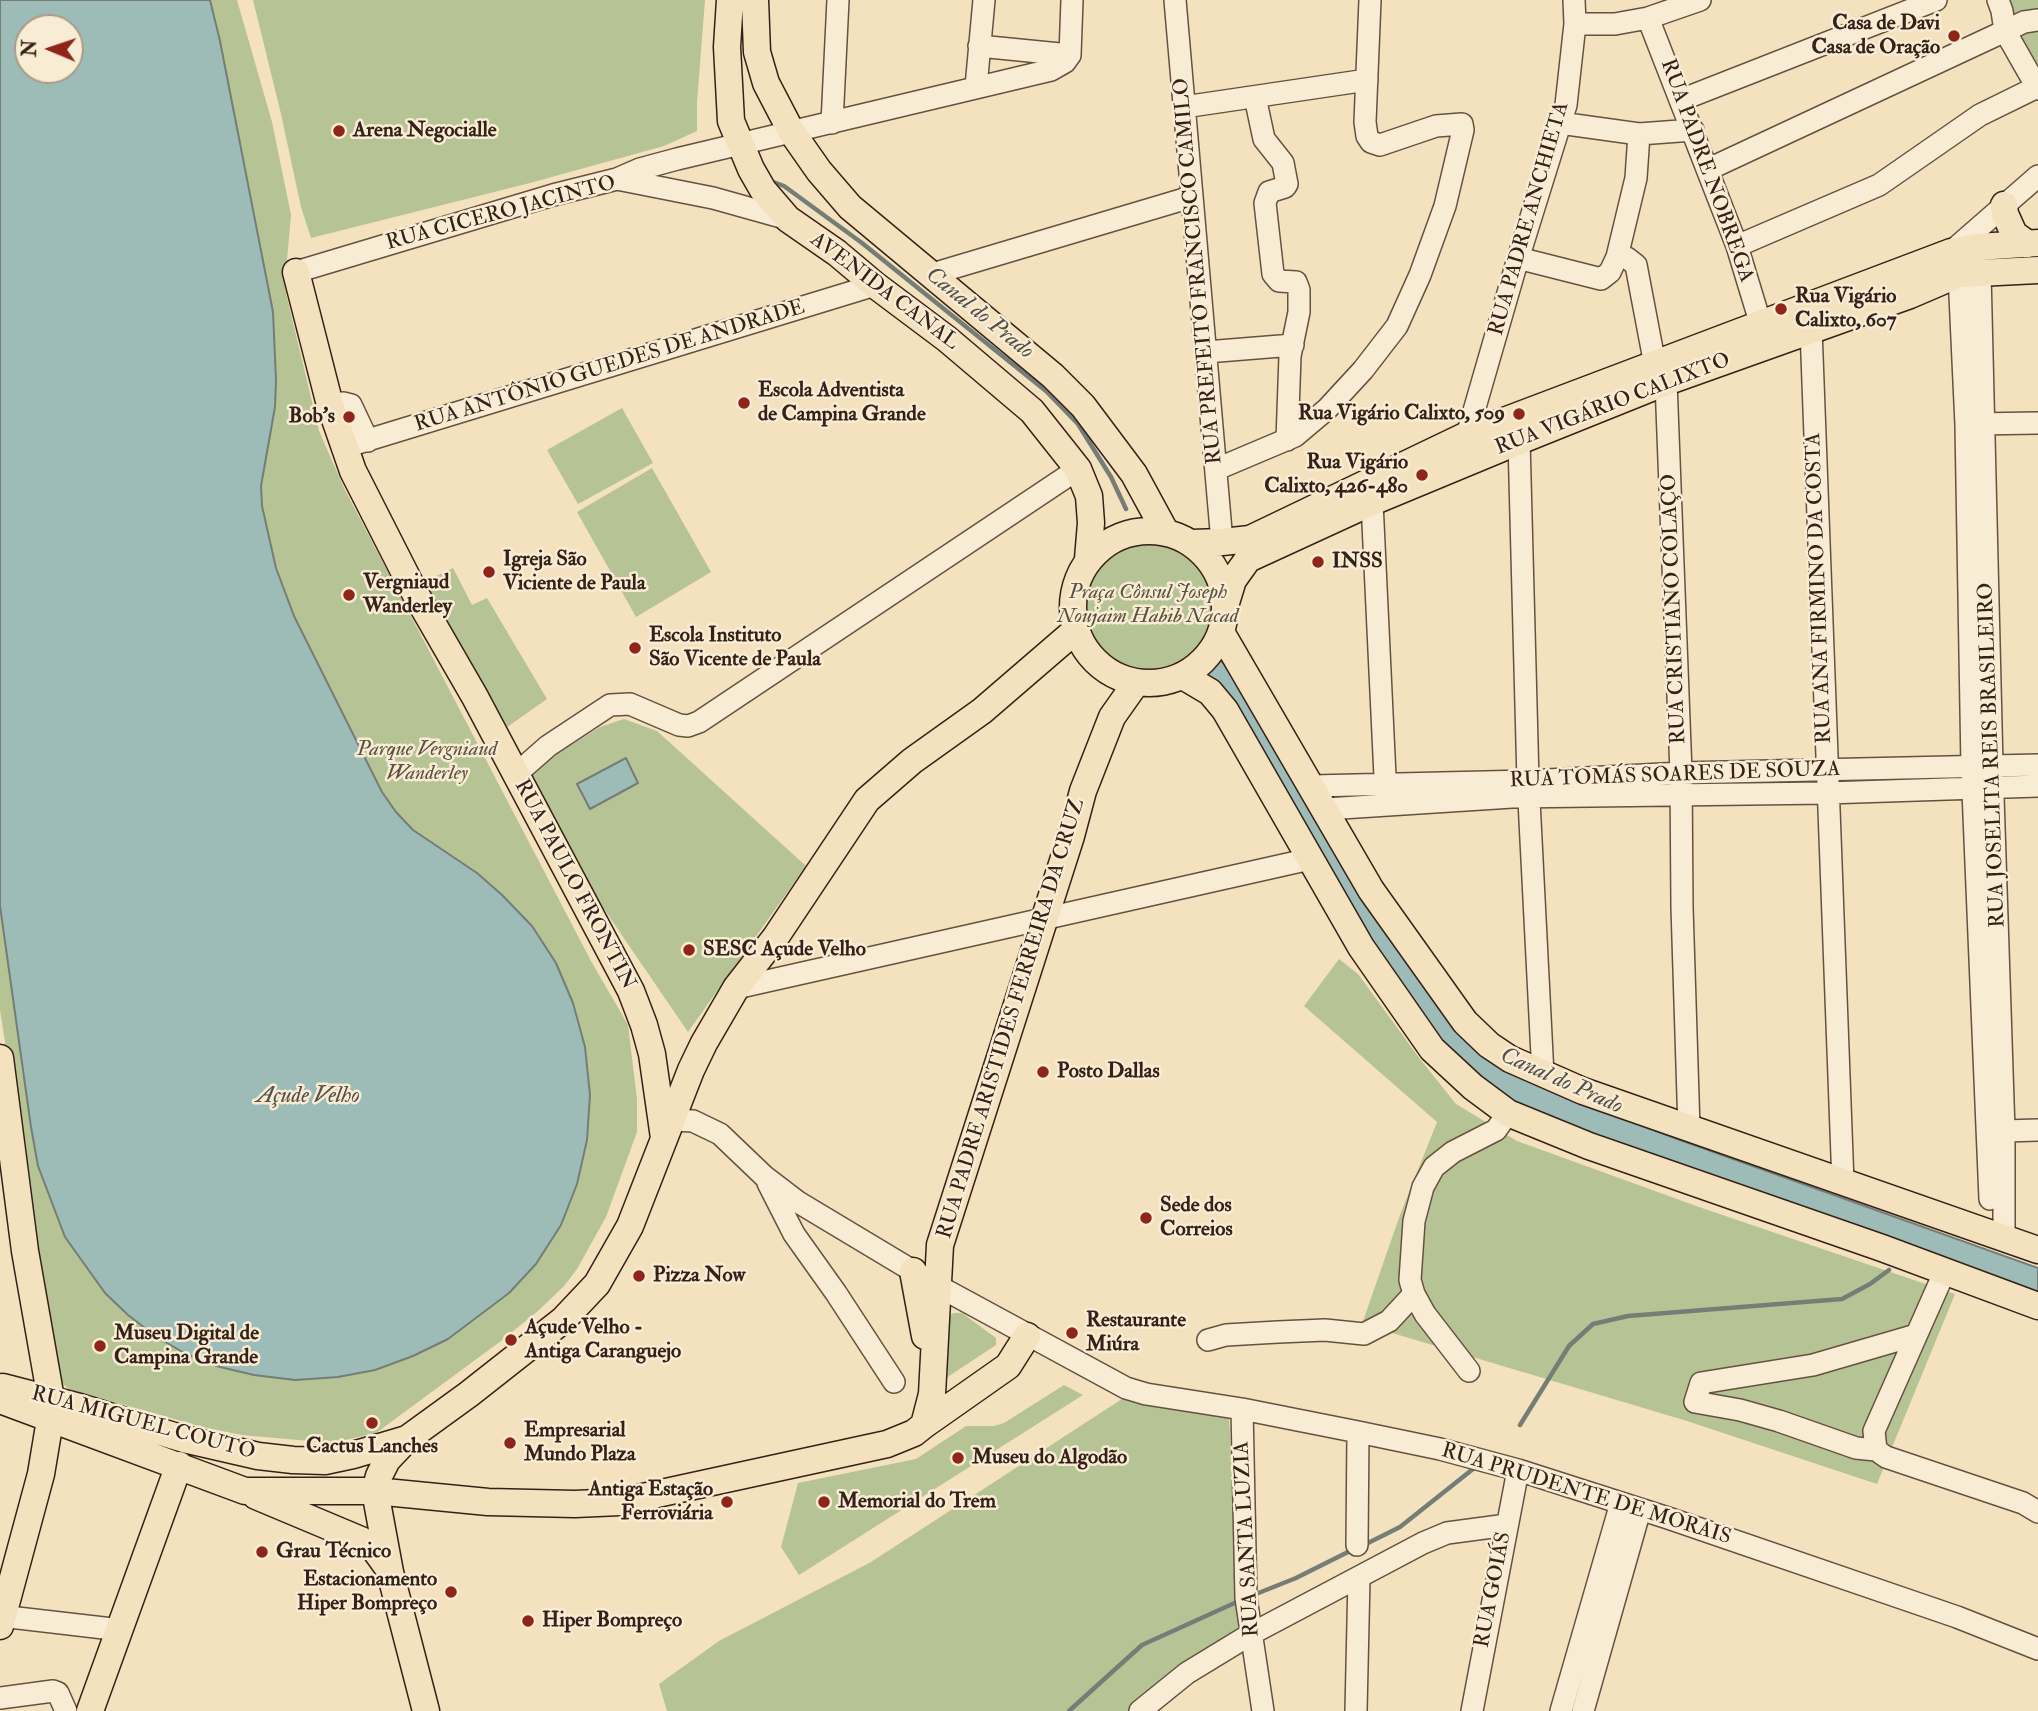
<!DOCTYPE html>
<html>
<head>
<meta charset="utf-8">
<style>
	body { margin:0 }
	#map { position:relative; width:2038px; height:1711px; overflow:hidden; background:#f4e1bd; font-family:"IM FELL Double Pica",serif }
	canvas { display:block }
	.north { position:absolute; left:14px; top:14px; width:70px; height:70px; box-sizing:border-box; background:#f8ecd4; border:2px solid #aa9b89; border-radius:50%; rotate:272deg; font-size:19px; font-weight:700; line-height:28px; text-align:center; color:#362118 }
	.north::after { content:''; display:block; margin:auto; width:24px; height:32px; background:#8f2418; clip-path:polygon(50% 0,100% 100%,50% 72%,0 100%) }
</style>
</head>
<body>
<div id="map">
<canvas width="2038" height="1711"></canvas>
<div class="north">N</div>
</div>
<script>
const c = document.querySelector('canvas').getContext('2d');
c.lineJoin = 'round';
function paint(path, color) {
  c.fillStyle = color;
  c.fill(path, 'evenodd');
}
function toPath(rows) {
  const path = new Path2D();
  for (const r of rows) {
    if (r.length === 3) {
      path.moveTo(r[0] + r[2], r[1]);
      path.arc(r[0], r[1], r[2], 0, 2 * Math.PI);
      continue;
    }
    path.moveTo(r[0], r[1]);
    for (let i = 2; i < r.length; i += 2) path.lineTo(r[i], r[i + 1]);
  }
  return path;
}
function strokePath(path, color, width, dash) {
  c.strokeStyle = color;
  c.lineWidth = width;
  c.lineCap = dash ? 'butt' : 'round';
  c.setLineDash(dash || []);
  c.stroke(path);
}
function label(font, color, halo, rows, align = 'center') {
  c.font = font + ' "IM FELL Double Pica",serif';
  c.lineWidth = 5;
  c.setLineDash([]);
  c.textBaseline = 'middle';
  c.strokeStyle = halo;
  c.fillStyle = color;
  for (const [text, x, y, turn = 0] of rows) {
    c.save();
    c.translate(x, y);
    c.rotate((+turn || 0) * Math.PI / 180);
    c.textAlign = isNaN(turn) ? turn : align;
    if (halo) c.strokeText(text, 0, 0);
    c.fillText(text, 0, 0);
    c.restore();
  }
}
paint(toPath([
	[210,0,237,0,272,122,291,215,285,283,286,293,319,431,345,490,591,961,628,1025,637,1099,637,1132,606,1217,577,1269,564,1286,538,1311,501,1341,376,1433,332,1443,242,1435,202,1427,69,1389,58,1380,0,1010,0,906,31,1127,38,1166,65,1237,105,1293,128,1315,155,1336,186,1354,220,1367,254,1375,295,1380,338,1377,375,1370,413,1356,448,1339,509,1293,561,1225,577,1184,587,1140,590,1095,585,1047,573,1003,556,963,532,926,501,894,477,873,413,830,396,812,382,792,294,616,276,568,262,506,261,486,275,407,276,380,273,312,220,41],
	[253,0,705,0,697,102,697,131,664,146,530,183,311,238,301,207,281,114],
	[2007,0,2038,0,2038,75,2011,33],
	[622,408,653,463,578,504,547,450],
	[652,468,711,572,636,617,577,512],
	[1148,605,65],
	[453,568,472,605,487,598,547,699,503,730,424,582],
	[624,719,657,731,806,866,688,1032,576,868,523,775,600,727],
	[1339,959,1358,974,1420,1059,1456,1104,1517,1141,1699,1207,1955,1294,1877,1484,1687,1421,1362,1324,1400,1215,1437,1122,1304,1006],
	[954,1313,962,1313,996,1338,996,1345,940,1382,947,1316],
	[1064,1385,1083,1395,799,1575,781,1547,798,1483,916,1459,966,1426,994,1426,1004,1423],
	[1122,1399,1229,1418,1241,1632,1144,1711,667,1711,659,1684,719,1641,871,1562]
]), '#b6c495');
const water = toPath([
	[0,0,210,0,220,41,273,312,276,380,275,407,261,486,262,506,276,568,294,616,382,792,396,812,413,830,477,873,501,894,532,926,556,963,573,1003,585,1047,590,1095,587,1140,577,1184,561,1225,536,1264,509,1293,448,1339,413,1356,375,1370,338,1377,295,1380,254,1375,220,1367,186,1354,155,1336,128,1315,105,1293,65,1237,38,1166,31,1127,0,906,0,0],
	[70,28,70,70,28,70,28,28,70,28],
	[1221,660,1510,1070,1555,1093,1680,1140,2038,1268,2038,1298,1505,1104,1450,1057,1391,981,1202,679,1221,660],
	[626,758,638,783,590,809,577,784,626,758]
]);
paint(water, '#9dbcb7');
strokePath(water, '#747e77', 2);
strokePath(toPath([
	[773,182,784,186,862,243,1046,391,1078,424,1111,477,1126,509],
	[1520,1425,1569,1346,1593,1324,1628,1316,1842,1299,1870,1284,1889,1270],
	[1362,1546,1400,1527,1478,1465],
	[1251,1596,1296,1578,1354,1549],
	[1069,1711,1142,1645,1239,1601]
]), '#747e77', 4.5);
const minor = toPath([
	[1175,0,1222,542],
	[1998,0,2002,11,2005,31,2038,89],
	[1648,18,1737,246,1761,325],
	[1575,24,1615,24,1648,18,1700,0],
	[979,46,1070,55],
	[976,87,984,0],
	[1255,97,1264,139,1283,163,1287,184,1285,187,1269,192,1265,203,1273,274,1279,281,1296,282,1299,290,1299,312,1290,356,1287,440],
	[1681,100,1936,0],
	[1184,107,1367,80],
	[832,123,838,0],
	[1560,123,1639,134],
	[1709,169,2005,31,2024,22,2038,20],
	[617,179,640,169,677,159,1051,70,1065,62,1070,55,1072,0],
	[1737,246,1879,185,1980,115,2037,87],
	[1951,252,2038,176],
	[1617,257,1627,258,1636,265,1655,365],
	[1518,258,1601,279,1610,272,1617,257,1636,178,1639,134,1693,130],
	[296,272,553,195,617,179,713,198,788,219],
	[1980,273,1992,766,2004,1131,2004,1238],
	[1959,274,1966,425,1972,767,1990,1199],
	[929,275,1191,197],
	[1811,329,1843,1183],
	[1206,352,1293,345],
	[1666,382,1681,773,1682,907,1689,1129],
	[330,405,343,403,351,405,368,441],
	[1974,424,2038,423],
	[1467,435,1517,262,1566,105,1575,24,1574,0],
	[1519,441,1528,781,1543,1075],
	[345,447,875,285],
	[1217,469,1295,436,1327,409,1363,370,1397,326,1420,275,1445,206,1463,130,1462,124,1436,126,1380,145,1371,142,1367,136,1365,122,1370,0],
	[1372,502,1386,798],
	[515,775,548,746,610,705,630,704,679,725,688,726,699,722,1078,469],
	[1312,786,1528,781,1681,773,2038,765],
	[1326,809,1512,797,1827,793,2038,786],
	[736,988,1310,859],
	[672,1120,693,1121,720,1134,764,1176,798,1202,938,1286,1126,1388,1146,1394,1242,1409,1358,1432,1440,1449,1518,1470,1668,1518,1957,1617,2038,1649],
	[2004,1131,2038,1130],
	[768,1183,794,1234,836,1293,894,1382],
	[1916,1335,1813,1365,1701,1383,1695,1402,1740,1410,1779,1421,1856,1448,1876,1450,1886,1457,2023,1503,2038,1512],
	[1208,1340,1226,1335,1278,1332,1325,1330,1364,1334,1389,1321,1414,1294],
	[1469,1371,1425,1314,1414,1294,1410,1280,1414,1221,1423,1187,1434,1167,1453,1152,1496,1130,1508,1113],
	[1242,1409,1246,1598,1263,1711],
	[1876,1450,1874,1431,1944,1273],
	[1357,1545,1358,1432],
	[0,1616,121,1630],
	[0,1698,53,1691,58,1693,66,1711],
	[1140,1711,1187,1673,1251,1634,1423,1543,1447,1533,1507,1525],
	[1356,1711,1359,1578],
	[1472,1711,1518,1470],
	[1561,1711,1621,1503],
	[1583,1711,1640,1510]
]);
const major = toPath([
	[730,0,727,47,731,121,751,169,763,190,788,219,837,253,875,285,947,339,1032,411,1078,469,1089,496,1091,523,1088,559],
	[755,0,757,52,766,83,791,131,819,171,850,207,1053,376,1083,406,1134,474,1165,531],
	[2004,205,2005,214,2014,234,2028,244],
	[296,272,330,405,353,471,415,593,475,697,631,991,644,1025,652,1054,664,1138],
	[1149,607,76],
	[1192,543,1222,542,1250,539,1467,435,1951,252,1978,247,2038,243],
	[1225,606,1233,580,1248,559,1372,502,1519,441,1666,382,1910,295,1959,274,2038,270],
	[1221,632,1371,890,1465,1022,1489,1045,1510,1059,1583,1091,2038,1250],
	[1183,676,1210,692,1225,710,1361,947,1432,1049,1473,1087,1508,1113,1589,1146,1882,1248,2038,1306],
	[0,1058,25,1251,51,1399,50,1420,41,1474,0,1626],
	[913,1271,925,1336],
	[3,1387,80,1407,184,1439,258,1456,293,1460,325,1461,353,1455,407,1439,469,1394,563,1320,597,1284,630,1226,691,1070,704,1043,736,988,775,938,867,800,912,761,982,711,1076,630],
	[0,1400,245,1491,375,1491,488,1502,575,1504,620,1502,887,1444,914,1433,924,1425,932,1394,940,1245,1071,836,1083,791,1112,717,1136,683],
	[924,1425,1008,1366,1027,1336],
	[406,1440,387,1460,379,1476,375,1491,390,1572,426,1711],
	[256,1496,361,1540,373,1547,388,1568],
	[90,1711,179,1465]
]);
strokePath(minor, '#665141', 24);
strokePath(major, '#362118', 29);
strokePath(minor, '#f8ecd4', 21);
strokePath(major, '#f4e1bd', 26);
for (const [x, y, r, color] of [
	[1954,36,7,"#8f2418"],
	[339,131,7,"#8f2418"],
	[1781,309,7,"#8f2418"],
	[744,403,7,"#8f2418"],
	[1519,414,7,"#8f2418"],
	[349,417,7,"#8f2418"],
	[1422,475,7,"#8f2418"],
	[1318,562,7,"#8f2418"],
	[489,572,7,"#8f2418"],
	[349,595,7,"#8f2418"],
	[635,648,7,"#8f2418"],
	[689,950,7,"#8f2418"],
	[1043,1072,7,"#8f2418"],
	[1146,1218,7,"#8f2418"],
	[639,1276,7,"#8f2418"],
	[1072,1333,7,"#8f2418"],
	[511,1340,7,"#8f2418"],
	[100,1346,7,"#8f2418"],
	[372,1423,7,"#8f2418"],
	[510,1443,7,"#8f2418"],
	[958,1458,7,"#8f2418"],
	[727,1502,7,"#8f2418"],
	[824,1502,7,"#8f2418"],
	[262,1552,7,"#8f2418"],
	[451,1592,7,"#8f2418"],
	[528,1621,7,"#8f2418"]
]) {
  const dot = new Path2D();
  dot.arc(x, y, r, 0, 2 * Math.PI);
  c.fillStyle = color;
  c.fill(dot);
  strokePath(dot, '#f8ecd4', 2.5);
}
label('bold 21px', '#362118', '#f8ecd4', [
	["Casa de Davi",1940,24,"right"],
	["Casa de Oração",1940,48,"right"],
	["Arena Negocialle",353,131],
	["Rua Vigário",1795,297],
	["Calixto, 607",1795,321],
	["Escola Adventista",758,391],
	["de Campina Grande",758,415],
	["Rua Vigário Calixto, 509",1505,414,"right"],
	["Bob's",335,417,"right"],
	["Rua Vigário",1408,463,"right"],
	["Calixto, 426-480",1408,487,"right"],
	["Igreja São",503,560],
	["Viciente de Paula",503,584],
	["INSS",1332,562],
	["Vergniaud",363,583],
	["Wanderley",363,607],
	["Escola Instituto",649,636],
	["São Vicente de Paula",649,660],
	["SESC Açude Velho",703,950],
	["Posto Dallas",1057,1072],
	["Sede dos",1160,1206],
	["Correios",1160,1230],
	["Pizza Now",653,1276],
	["Restaurante",1086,1321],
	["Miúra",1086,1345],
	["Açude Velho -",525,1328],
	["Antiga Caranguejo",525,1352],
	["Museu Digital de",114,1334],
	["Campina Grande",114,1358],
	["Empresarial",524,1431],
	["Mundo Plaza",524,1455],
	["Cactus Lanches",372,1447,"center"],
	["Museu do Algodão",972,1458],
	["Antiga Estação",713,1490,"right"],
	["Ferroviária",713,1514,"right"],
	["Memorial do Trem",838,1502],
	["Grau Técnico",276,1552],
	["Estacionamento",437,1580,"right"],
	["Hiper Bompreço",437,1604,"right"],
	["Hiper Bompreço",542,1621]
], 'left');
label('21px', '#362118', '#f8ecd4', [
	["RUA PADRE NOBREGA",1706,171,70],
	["RUA CICERO JACINTO",501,214,-15],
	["RUA PADRE ANCHIETA",1530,219,-74],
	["RUA PREFEITO FRANCISCO CAMILO",1199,271,-95],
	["AVENIDA CANAL",884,292,37],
	["RUA ANTÔNIO GUEDES DE ANDRADE",610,367,-17],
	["RUA VIGÁRIO CALIXTO",1613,405,-21],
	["RUA ANA FIRMINO DA COSTA",1820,588,-92],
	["RUA CRISTIANO COLAÇO",1675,609,-92],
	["RUA JOSELITA REIS BRASILEIRO",1993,755,-92],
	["RUA TOMÁS SOARES DE SOUZA",1675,776,-2],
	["RUA PAULO FRONTIN",574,885,62],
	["RUA PADRE ARISTIDES FERREIRA DA CRUZ",1012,1019,-73],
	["RUA MIGUEL COUTO",143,1424,15],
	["RUA PRUDENTE DE MORAIS",1586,1495,17],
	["RUA SANTA LUZIA",1248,1539,-93],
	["RUA GOIÁS",1494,1590,-79]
]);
label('italic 21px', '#5c523e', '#f8ecd4', [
	["Praça Cônsul Joseph",1148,593],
	["Noujaim Habib Nacad",1148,617],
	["Parque Vergniaud",427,750],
	["Wanderley",427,774]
]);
label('italic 23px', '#555048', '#f8ecd4', [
	["Canal do Prado",979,314,39],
	["Canal do Prado",1561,1082,24],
	["Açude Velho",308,1097]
]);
</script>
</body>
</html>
